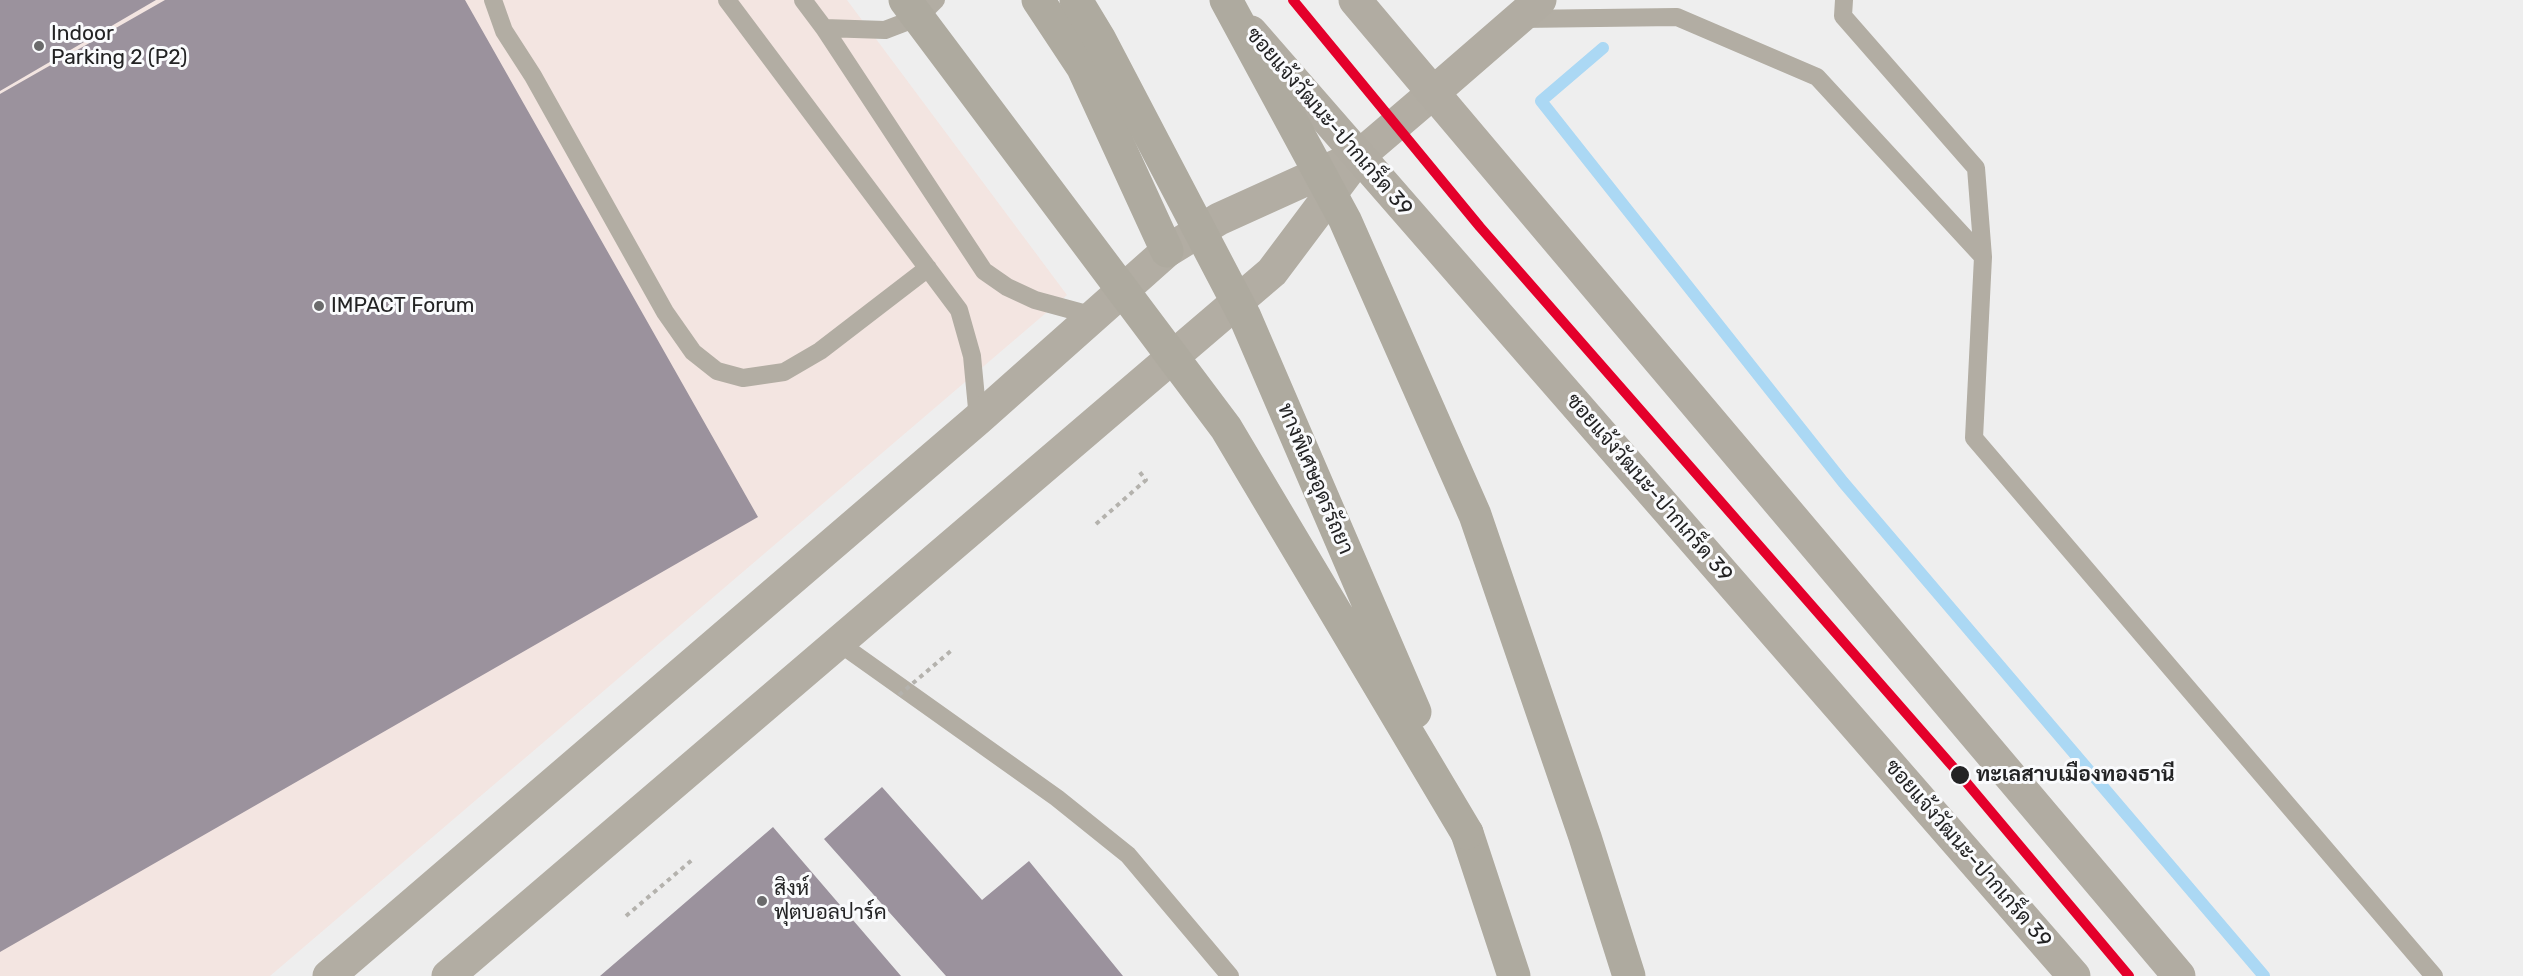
<!DOCTYPE html>
<html>
<head>
<meta charset="utf-8">
<style>
	body { margin:0 }
	canvas { display:block; background:#eee }
</style>
</head>
<body>
<canvas width="2523" height="976"></canvas>
<script>
const c = document.querySelector('canvas').getContext('2d');
c.lineJoin = 'round';
function paint(path, color) {
  c.fillStyle = color;
  c.fill(path, 'evenodd');
}
function toPath(rows) {
  const path = new Path2D();
  for (const r of rows) {
    path.moveTo(r[0], r[1]);
    for (let i = 2; i < r.length; i += 2) path.lineTo(r[i], r[i + 1]);
  }
  return path;
}
function strokePath(path, color, width, dash) {
  c.strokeStyle = color;
  c.lineWidth = width;
  c.lineCap = dash ? 'butt' : 'round';
  c.setLineDash(dash || []);
  c.stroke(path);
}
function label(font, color, halo, rows, align = 'center') {
  c.font = font + ' Rubik,Sarabun,sans-serif';
  c.lineWidth = 6;
  c.setLineDash([]);
  c.textBaseline = 'middle';
  c.strokeStyle = halo;
  c.fillStyle = color;
  for (const [text, x, y, turn = 0] of rows) {
    c.save();
    c.translate(x, y);
    c.rotate((+turn || 0) * Math.PI / 180);
    c.textAlign = isNaN(turn) ? turn : align;
    if (halo) c.strokeText(text, 0, 0);
    c.fillText(text, 0, 0);
    c.restore();
  }
}
paint(toPath([
	[0,0,847,0,1067,295,270,976,0,976]
]), '#f3e5e1');
strokePath(toPath([
	[1603,48,1541,101,1843,482,2264,976]
]), '#abd8f4', 12);
paint(toPath([
	[0,0,156,0,0,91],
	[165,0,465,0,758,517,0,952,0,94],
	[882,787,982,900,1029,861,1123,976,946,976,824,839],
	[773,827,901,976,600,976]
]), '#9b929d');
strokePath(toPath([
	[1096,524,1146,480,1138,470],
	[626,916,692,860]
]), '#b4b2ad', 4, [4.5, 4.5]);
strokePath(toPath([
	[493,0,504,31,533,76,665,312,693,352,717,371,743,378,784,372,820,351,928,268],
	[727,0,959,310,972,356,978,419],
	[803,0,824,28,984,271,1007,287,1035,300,1094,316],
	[1844,0,1843,16,1976,168,1983,257],
	[1520,19,1677,17,1817,77,1983,257,1974,438,2434,976],
	[824,28,885,30,919,17,936,0],
	[839,643,1057,798,1128,855,1230,976]
]), '#b2ada3', 18);
strokePath(toPath([
	[329,976,978,419,1167,251,1219,219,1347,161],
	[448,976,1272,272,1359,156,1434,92]
]), '#b2ada3', 33);
strokePath(toPath([
	[1355,0,2179,976],
	[1251,32,2074,976],
	[1434,92,1540,0]
]), '#b1aca2', 33);
strokePath(toPath([
	[1038,0,1083,68,1167,251],
	[1467,833,1514,976]
]), '#aeaa9f', 33);
strokePath(toPath([
	[1961,776,2129,976]
]), '#b3b1ac', 4.5, [3, 6]);
strokePath(toPath([
	[899,695,952,650]
]), '#b4b2ad', 4, [4.5, 4.5]);
strokePath(toPath([
	[905,0,1226,428,1467,833],
	[1076,0,1099,38,1245,317,1415,712],
	[1226,0,1345,220,1475,515,1585,837,1629,976]
]), '#aeaa9f', 33);
strokePath(toPath([
	[1293,0,1480,227,1961,776,2129,976]
]), '#e4002b', 10);
for (const [x, y, r, color] of [
	[39,46,6,"#6a6a6b"],
	[319,306,6,"#6a6a6b"],
	[1960,775,10,"#232324"],
	[762,901,6,"#6a6a6b"]
]) {
  const dot = new Path2D();
  dot.arc(x, y, r, 0, 2 * Math.PI);
  c.fillStyle = color;
  c.fill(dot);
  strokePath(dot, '#fafbfd', 2);
}
label('21px', '#232324', '#fafbfd', [
	["Indoor",51,34],
	["Parking 2 (P2)",51,58],
	["IMPACT Forum",331,306],
	["สิงห์",774,889],
	["ฟุตบอลปาร์ค",774,913]
], 'left');
label('21px', '#232324', '#fafbfd', [
	["ซอยแจ้งวัฒนะ-ปากเกร็ด 39",1329,122,49],
	["ทางพิเศษอุดรรัถยา",1315,479,67],
	["ซอยแจ้งวัฒนะ-ปากเกร็ด 39",1649,488,49],
	["ซอยแจ้งวัฒนะ-ปากเกร็ด 39",1968,854,49]
]);
label('bold 21px', '#232324', '#fafbfd', [
	["ทะเลสาบเมืองทองธานี",1976,775]
], 'left');
</script>
</body>
</html>
